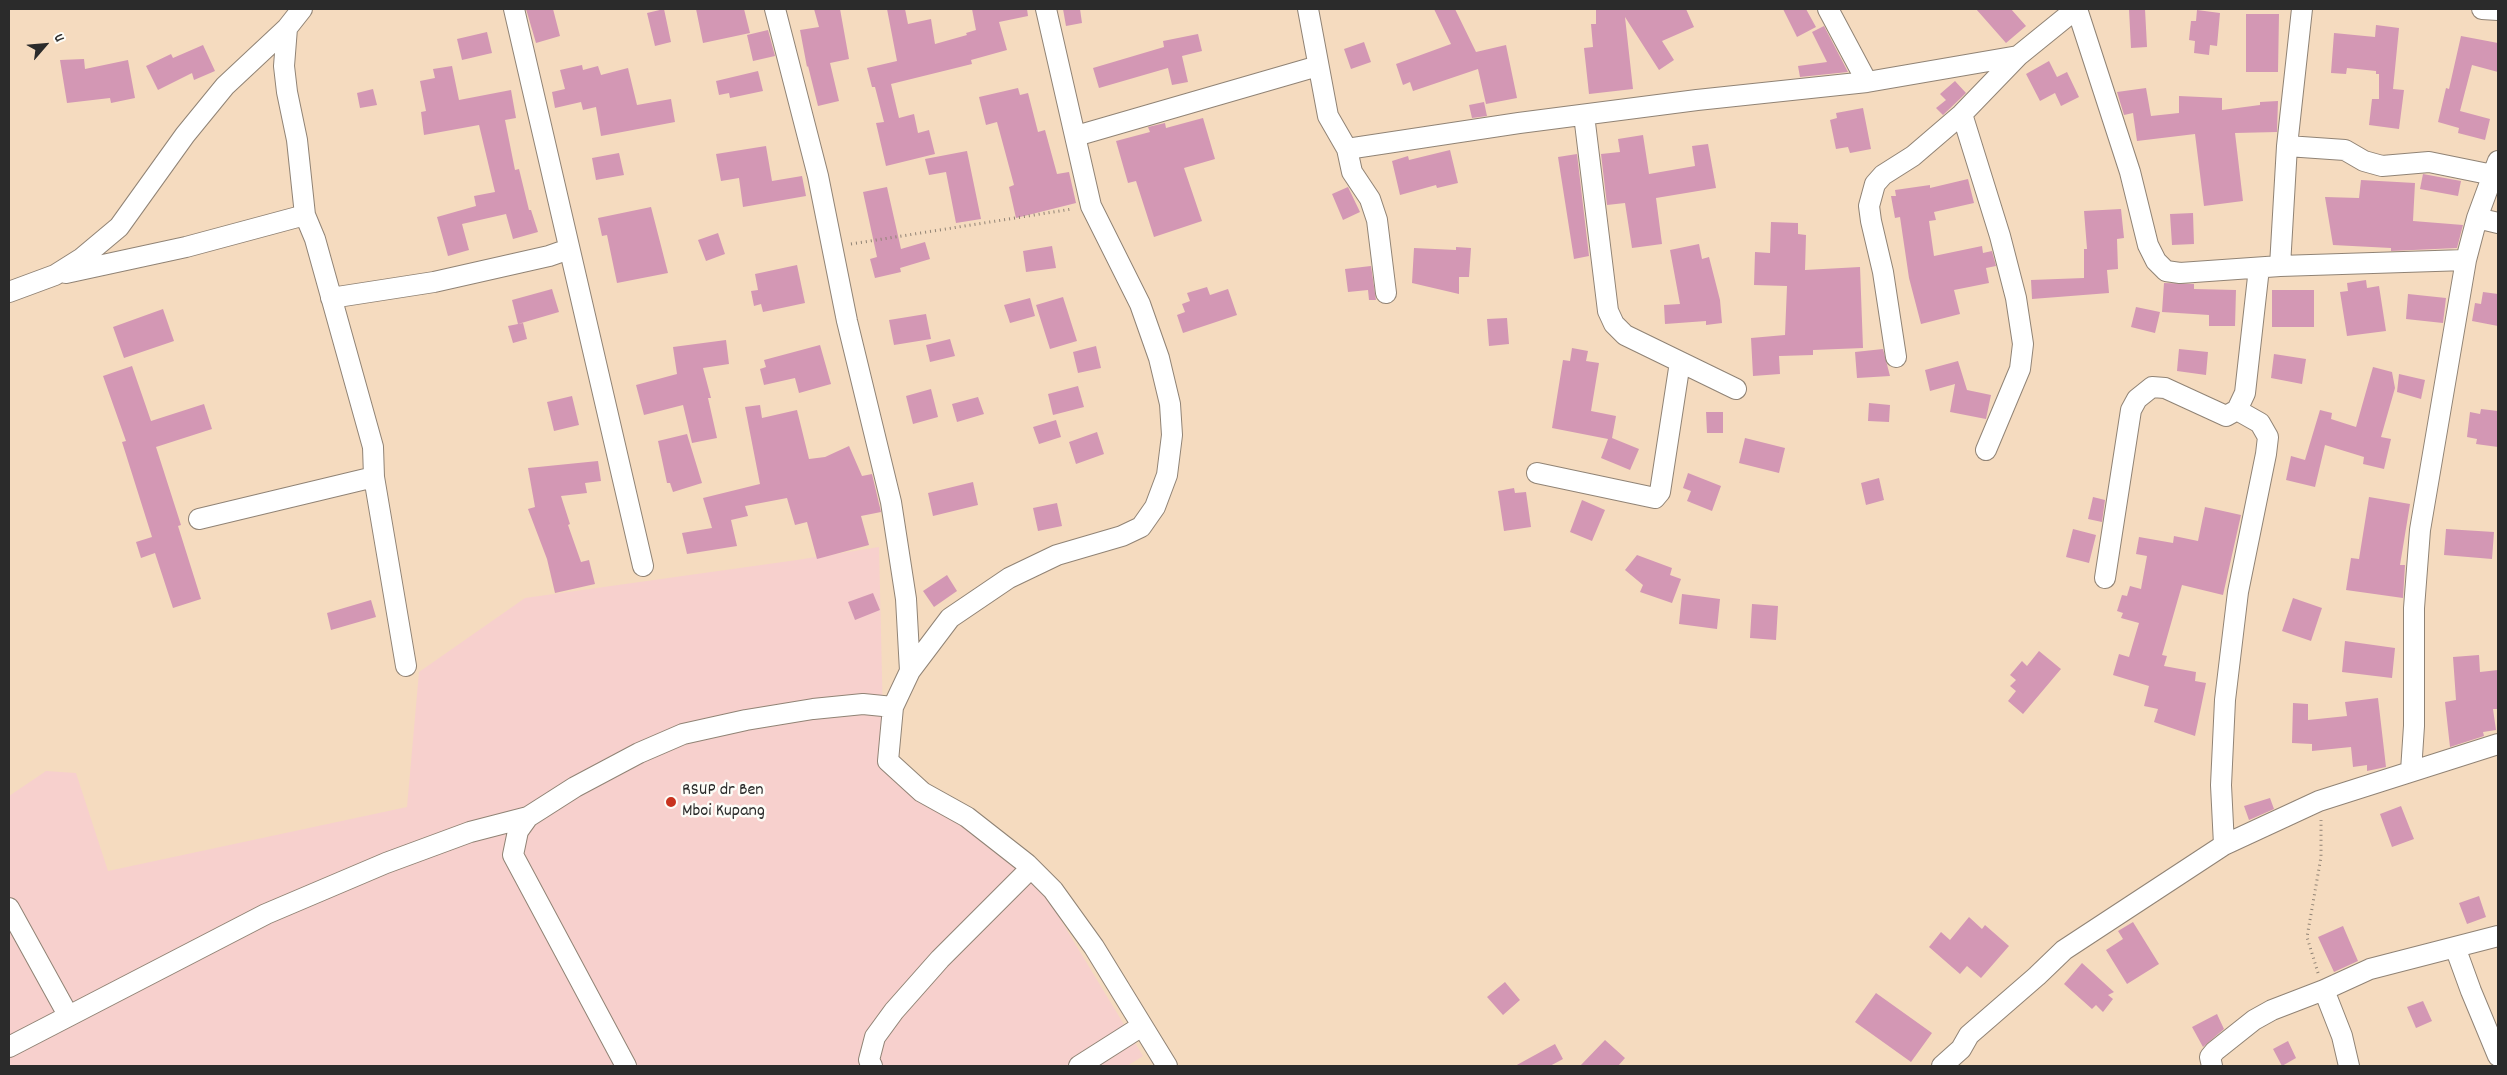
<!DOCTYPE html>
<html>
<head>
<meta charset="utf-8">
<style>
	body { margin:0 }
	#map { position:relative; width:2507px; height:1075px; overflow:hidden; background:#f5dbbf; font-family:Dekko,sans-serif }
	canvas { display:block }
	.frame { position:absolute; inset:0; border:10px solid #2b2b2b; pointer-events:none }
	.north { position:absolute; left:20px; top:20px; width:50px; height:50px; -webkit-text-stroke:4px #fdfcf7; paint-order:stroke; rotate:63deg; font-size:14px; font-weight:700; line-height:20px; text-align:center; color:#2b2b2b }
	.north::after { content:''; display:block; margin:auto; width:18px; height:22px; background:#2b2b2b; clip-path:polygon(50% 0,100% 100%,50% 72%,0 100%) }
</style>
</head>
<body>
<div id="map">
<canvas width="2507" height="1075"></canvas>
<div class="frame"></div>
<div class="north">U</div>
</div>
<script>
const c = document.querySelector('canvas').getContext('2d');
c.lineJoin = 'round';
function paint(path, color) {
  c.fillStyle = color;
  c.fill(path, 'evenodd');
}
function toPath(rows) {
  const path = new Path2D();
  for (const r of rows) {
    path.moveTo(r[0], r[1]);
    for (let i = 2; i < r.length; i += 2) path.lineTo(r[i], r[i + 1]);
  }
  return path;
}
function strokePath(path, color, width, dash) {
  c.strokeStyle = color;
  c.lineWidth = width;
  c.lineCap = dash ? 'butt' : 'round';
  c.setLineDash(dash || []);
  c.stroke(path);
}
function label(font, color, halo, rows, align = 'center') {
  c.font = font + ' Dekko,sans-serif';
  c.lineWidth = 5;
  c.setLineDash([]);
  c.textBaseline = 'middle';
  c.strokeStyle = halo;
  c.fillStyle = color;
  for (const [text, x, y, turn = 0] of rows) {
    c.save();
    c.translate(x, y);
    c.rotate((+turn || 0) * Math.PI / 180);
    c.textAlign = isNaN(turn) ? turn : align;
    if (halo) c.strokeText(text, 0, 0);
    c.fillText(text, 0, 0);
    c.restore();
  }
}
paint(toPath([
	[879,547,884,762,1027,864,1143,1056,1127,1066,9,1066,9,796,46,771,76,773,108,871,407,807,419,672,525,598,797,560]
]), '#f7d0cd');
paint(toPath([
	[526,9,553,9,560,36,536,43],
	[664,9,671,42,655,46,647,13],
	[696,9,744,9,750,33,703,43],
	[814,9,840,9,849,59,830,63,839,101,818,106,808,66,807,67,800,30,819,27],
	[887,9,905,9,908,24,931,19,935,44,967,35,966,33,976,30,972,9,1027,9,1028,16,999,22,1007,50,971,60,972,64,891,84,899,118,914,114,918,133,929,130,935,154,886,166,876,123,884,122,875,87,872,87,867,68,897,61],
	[1063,9,1080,9,1082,23,1066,26],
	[1434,9,1455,9,1476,52,1506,45,1517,98,1486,104,1478,69,1413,91,1410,82,1403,85,1396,64,1451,44],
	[1596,9,1686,9,1694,27,1662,41,1674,60,1659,70,1625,17,1633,89,1589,94,1584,48,1593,47,1591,24,1596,24],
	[1783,9,1806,9,1816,27,1797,37],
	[1976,9,2011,9,2026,26,2006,43],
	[2129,9,2145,9,2147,47,2131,48],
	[2197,10,2220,13,2217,46,2210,45,2209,55,2194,53,2195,41,2189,40,2191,21,2196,21],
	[2246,14,2279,14,2278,72,2246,72],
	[2376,25,2399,28,2393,89,2404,90,2399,129,2369,125,2372,99,2379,99,2379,74,2376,74,2376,71,2347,68,2346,74,2331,73,2334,33,2375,37],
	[1824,26,1848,72,1800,77,1798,66,1827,62,1812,32],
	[768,30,775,56,753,61,747,35],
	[487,32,492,53,462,60,457,39],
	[1198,34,1202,51,1182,56,1188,82,1172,85,1168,68,1099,88,1093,68,1164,47,1163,41],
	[2461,36,2498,43,2498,72,2472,65,2460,111,2490,119,2485,140,2458,133,2459,128,2438,122,2446,88,2449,89],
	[1364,42,1371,62,1351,69,1344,49],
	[203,45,215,71,194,80,192,73,158,90,146,66,171,54,173,58],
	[84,59,85,69,128,60,135,98,111,103,110,98,67,103,60,60],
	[2049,61,2057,77,2067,72,2079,97,2061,106,2055,93,2040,101,2026,74],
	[582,65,583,70,598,66,601,75,628,68,637,105,671,99,675,122,601,136,596,107,583,110,581,102,555,108,552,92,565,89,560,70],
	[452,66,459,100,511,90,516,118,505,120,515,170,519,169,529,210,531,210,538,232,513,239,506,214,462,224,469,250,448,256,437,217,476,206,474,196,495,192,479,125,424,135,421,112,426,111,420,81,435,78,433,69],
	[758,71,763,91,730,98,729,93,719,95,716,81],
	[1955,81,1966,93,1943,115,1936,108,1946,100,1940,94],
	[1018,88,1020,95,1028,93,1038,132,1045,130,1057,174,1069,172,1076,203,1016,218,1009,187,1014,185,997,122,986,125,979,97],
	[2146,88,2151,116,2179,113,2179,96,2222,98,2222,110,2260,105,2260,102,2278,101,2277,132,2235,133,2243,201,2204,206,2195,134,2137,141,2133,113,2124,115,2117,92],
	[373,89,377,105,360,108,357,93],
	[1484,102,1487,116,1472,118,1469,105],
	[1863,108,1871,149,1850,153,1848,147,1836,149,1830,120,1837,118,1836,113],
	[1203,118,1215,159,1184,168,1202,221,1154,237,1136,181,1128,183,1116,141,1150,132,1148,127,1165,123,1166,128],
	[1643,135,1649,174,1695,166,1692,146,1708,144,1716,188,1656,198,1662,244,1632,248,1625,203,1607,205,1601,154,1620,152,1618,139],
	[766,146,772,181,802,176,806,196,743,207,739,178,721,181,716,154],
	[1450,150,1458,183,1437,188,1436,185,1400,195,1392,161,1408,156,1409,160],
	[967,151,981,219,956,223,946,172,929,175,925,159],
	[619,153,624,175,596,180,592,158],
	[1577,154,1589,256,1574,259,1558,157],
	[2423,174,2461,181,2458,196,2420,189],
	[1968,179,1974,203,1934,212,1936,220,1929,221,1934,256,1982,246,1983,253,1992,251,1996,266,1986,268,1989,283,1954,290,1960,314,1921,324,1909,278,1900,217,1895,218,1891,196,1896,196,1895,190,1930,185,1930,188],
	[2361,180,2415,183,2413,221,2463,225,2457,248,2391,251,2391,248,2333,245,2325,197,2359,198],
	[887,187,901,249,925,242,930,259,900,268,901,272,875,278,870,259,877,257,863,192],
	[1348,187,1360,212,1343,220,1332,194],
	[651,207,668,273,617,283,607,235,602,236,598,218],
	[2121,209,2124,238,2117,239,2118,269,2107,270,2109,293,2032,299,2031,280,2084,278,2084,249,2087,249,2084,211],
	[2193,213,2194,244,2172,245,2170,214],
	[1771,222,1798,223,1798,234,1806,235,1805,270,1860,267,1863,348,1813,350,1813,355,1779,356,1780,374,1753,376,1751,338,1785,335,1787,286,1754,285,1755,252,1770,253],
	[718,233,725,254,706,261,698,240],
	[1699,244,1702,259,1709,257,1720,300,1722,323,1706,325,1706,321,1665,324,1664,305,1680,304,1670,250],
	[1052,246,1056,268,1026,272,1023,251],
	[1456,247,1471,248,1469,277,1459,277,1459,294,1412,283,1414,248,1456,250],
	[797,265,805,303,763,312,761,304,754,306,751,291,758,290,755,274],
	[1371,266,1376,300,1369,300,1368,290,1348,292,1345,269],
	[2366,280,2367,288,2379,286,2386,331,2347,336,2340,292,2348,291,2347,283],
	[2164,283,2194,284,2194,289,2236,290,2235,326,2209,326,2209,315,2162,312],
	[1207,287,1210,295,1228,289,1237,315,1183,333,1177,315,1185,312,1182,304,1190,301,1187,293],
	[552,289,559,312,518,324,512,300],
	[2272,290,2314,290,2314,327,2272,327],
	[2483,292,2498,294,2498,326,2472,321,2475,303,2481,304],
	[2408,294,2446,298,2443,323,2406,319],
	[1063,297,1077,341,1050,349,1036,305],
	[1030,298,1035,316,1010,323,1004,305],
	[2136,307,2160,312,2155,333,2131,327],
	[163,309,174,341,124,358,113,327],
	[926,314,931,339,894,345,889,320],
	[1507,318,1509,344,1489,346,1487,319],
	[523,323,527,339,513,343,508,326],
	[950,339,955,356,930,362,926,345],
	[726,340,729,364,703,368,711,398,708,398,717,438,692,443,683,405,644,415,636,385,677,374,673,347],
	[820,345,831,384,799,393,795,378,764,385,760,369,766,367,764,360],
	[1096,346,1101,368,1078,373,1073,352],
	[1572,348,1588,351,1586,361,1599,363,1591,411,1616,416,1612,438,1639,449,1630,470,1601,458,1608,439,1552,428,1563,360,1570,361],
	[1883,349,1890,376,1857,378,1855,352],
	[2179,349,2208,352,2206,375,2177,371],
	[2274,354,2306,359,2302,384,2271,378],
	[1958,361,1967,390,1991,395,1986,419,1950,412,1955,384,1930,391,1925,370],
	[132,366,151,421,204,404,212,429,156,447,181,525,178,526,201,599,173,608,155,553,141,558,136,542,152,537,122,442,126,441,103,376],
	[2373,367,2392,372,2395,388,2381,437,2391,439,2384,469,2363,464,2364,457,2325,445,2315,487,2286,480,2291,456,2305,460,2320,410,2332,413,2331,419,2356,427],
	[2399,374,2425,380,2421,399,2397,392],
	[1078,386,1084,407,1053,415,1048,394],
	[931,389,938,417,913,424,906,396],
	[572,396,579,425,554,431,547,402],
	[978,397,984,414,957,422,952,404],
	[1869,403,1890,405,1889,422,1868,421],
	[760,405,762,418,797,410,809,459,825,457,849,446,862,476,872,474,881,512,861,516,869,545,817,559,807,522,795,525,787,498,745,506,748,516,731,520,737,546,687,554,682,533,712,528,703,498,760,484,745,407],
	[2481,409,2498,411,2498,447,2476,444,2477,439,2467,437,2470,412,2480,414],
	[1706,412,1723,412,1723,433,1707,433],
	[1056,420,1061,437,1039,444,1033,427],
	[1097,432,1104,454,1076,464,1069,442],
	[687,434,702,483,673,492,670,483,667,483,658,441],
	[1745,438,1785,448,1779,473,1739,463],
	[598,461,601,481,585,483,587,493,561,496,570,524,568,525,581,562,589,560,595,584,555,593,547,559,528,509,535,507,528,468],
	[1688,473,1721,486,1712,511,1687,501,1691,491,1683,488],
	[1879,478,1884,500,1866,505,1861,483],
	[973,482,978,505,933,516,928,493],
	[1514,488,1515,493,1526,492,1531,527,1504,531,1498,491],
	[2093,497,2105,500,2102,522,2088,519],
	[2369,497,2410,504,2400,565,2405,565,2403,598,2346,590,2351,558,2359,559],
	[1582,500,1605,510,1592,541,1570,532],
	[1057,503,1062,526,1038,531,1033,508],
	[2205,507,2241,515,2223,595,2182,585,2162,655,2167,656,2164,666,2196,672,2195,681,2206,683,2195,736,2154,722,2158,709,2144,706,2149,686,2113,675,2119,654,2129,657,2139,623,2121,618,2123,613,2117,611,2122,595,2127,596,2130,586,2141,589,2147,556,2136,554,2139,537,2173,543,2174,536,2198,541],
	[2073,529,2096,535,2089,563,2066,557],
	[2446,529,2494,532,2492,559,2444,555],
	[1637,555,1672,568,1670,575,1681,579,1672,603,1640,592,1643,585,1625,570],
	[947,575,957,591,934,607,923,591],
	[873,593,880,610,855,620,848,602],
	[1682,594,1720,599,1717,629,1679,624],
	[2293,598,2322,608,2311,641,2282,631],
	[371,600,376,617,331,630,327,613],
	[1752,604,1778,606,1776,640,1750,638],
	[2345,641,2395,648,2392,678,2342,672],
	[2039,651,2061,669,2023,714,2008,701,2016,691,2010,686,2016,680,2010,675,2022,661,2027,666],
	[2479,655,2480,672,2498,670,2498,709,2493,709,2496,730,2483,732,2484,736,2450,747,2445,702,2456,700,2453,657],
	[2378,698,2386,767,2367,771,2367,765,2353,767,2351,747,2312,751,2312,744,2292,743,2293,703,2308,704,2308,720,2347,716,2345,702],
	[2270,798,2274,809,2249,820,2244,806],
	[2401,806,2414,839,2392,847,2380,814],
	[2479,896,2486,917,2467,924,2459,903],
	[1969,917,1982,929,1985,925,2009,946,1981,978,1967,966,1960,974,1929,947,1941,932,1950,940],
	[2133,922,2159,964,2127,984,2106,950,2123,939,2118,931],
	[2343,926,2358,961,2334,972,2318,937],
	[2082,963,2114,992,2108,995,2113,999,2103,1012,2096,1005,2092,1009,2064,984],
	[1505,982,1520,1000,1503,1015,1487,997],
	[1876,993,1932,1033,1911,1062,1855,1022],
	[2423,1001,2432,1021,2416,1028,2407,1007],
	[2217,1014,2224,1029,2203,1047,2192,1027],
	[1605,1040,1625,1058,1618,1066,1580,1066],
	[2288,1041,2296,1058,2282,1066,2273,1049],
	[1555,1044,1563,1059,1550,1066,1515,1066]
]), '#d397b4');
const minor = toPath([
	[302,9,287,28,284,66,287,92,297,140,305,215,315,239,373,447,374,477,406,666],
	[514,9,643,566],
	[775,9,818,176,847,321,891,502,906,599,910,671,893,707,888,761,922,792,967,817,1027,864,1053,890,1094,947,1167,1066],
	[1308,9,1328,116,1347,149,1352,172,1370,199,1377,220,1386,293],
	[1828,9,1867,82],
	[2077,9,2130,172,2148,245,2156,261,2166,271,2180,273,2280,266,2466,260],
	[2482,9,2498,10],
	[1962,114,2000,236,2016,298,2023,344,2020,369,1986,450],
	[1584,115,1608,311,1614,324,1625,335,1736,389],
	[1076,136,1318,66],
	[2287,146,2345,150,2364,161,2382,166,2429,162,2493,175],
	[1347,149,1519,123,1697,100,1867,82,2018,56],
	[2477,218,2498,223],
	[2280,266,2287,146,2302,9],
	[66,273,186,247,305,215],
	[9,292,55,275,82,258,119,227,185,135,225,86,287,28],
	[331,298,434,282,549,256,569,249],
	[1896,357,1883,272,1871,221,1869,206,1875,184,1883,175,1913,156,1962,114,2018,56,2076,9],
	[1537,473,1655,498,1660,492,1680,362],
	[199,519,374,477],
	[2105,578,2131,410,2137,399,2152,387,2165,388,2226,416,2237,410,2245,393,2259,268],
	[910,671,950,618,1009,578,1057,555,1122,536,1141,527,1155,507,1167,475,1172,435,1170,404,1159,358,1140,304,1091,206,1046,9],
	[2411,771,2414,726,2414,608,2420,530,2466,260,2477,218,2498,161],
	[528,817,518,831,513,855,626,1066],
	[2224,845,2221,785,2225,700,2238,592,2266,454,2268,437,2260,423,2237,410],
	[9,908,68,1015],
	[2455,947,2471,991,2498,1056],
	[2324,990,2342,1036,2349,1066],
	[9,1047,266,914,386,863,470,832,528,817,575,787,639,753,683,734,746,720,813,709,863,704,893,707],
	[872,1066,869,1060,875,1037,894,1011,940,959,1031,868],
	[1079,1066,1142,1026],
	[1942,1066,1961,1049,1969,1035,2037,976,2064,950,2224,845,2319,801,2498,744],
	[2212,1066,2210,1057,2215,1051,2254,1020,2272,1010,2324,990,2370,969,2498,936]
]);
strokePath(minor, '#908375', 22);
strokePath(toPath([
	[851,244,1072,209],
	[2318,973,2307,937,2321,857,2321,820]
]), '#908375', 3, [1, 4]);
strokePath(minor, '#fff', 20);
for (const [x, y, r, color] of [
	[671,802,6,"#c8321e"]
]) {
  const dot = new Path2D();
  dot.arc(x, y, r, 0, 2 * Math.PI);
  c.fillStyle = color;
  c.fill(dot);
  strokePath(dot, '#fdfcf7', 2);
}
label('18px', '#2b2b2b', '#fdfcf7', [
	["RSUP dr Ben",682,792],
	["Mboi Kupang",682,813]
], 'left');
</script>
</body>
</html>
